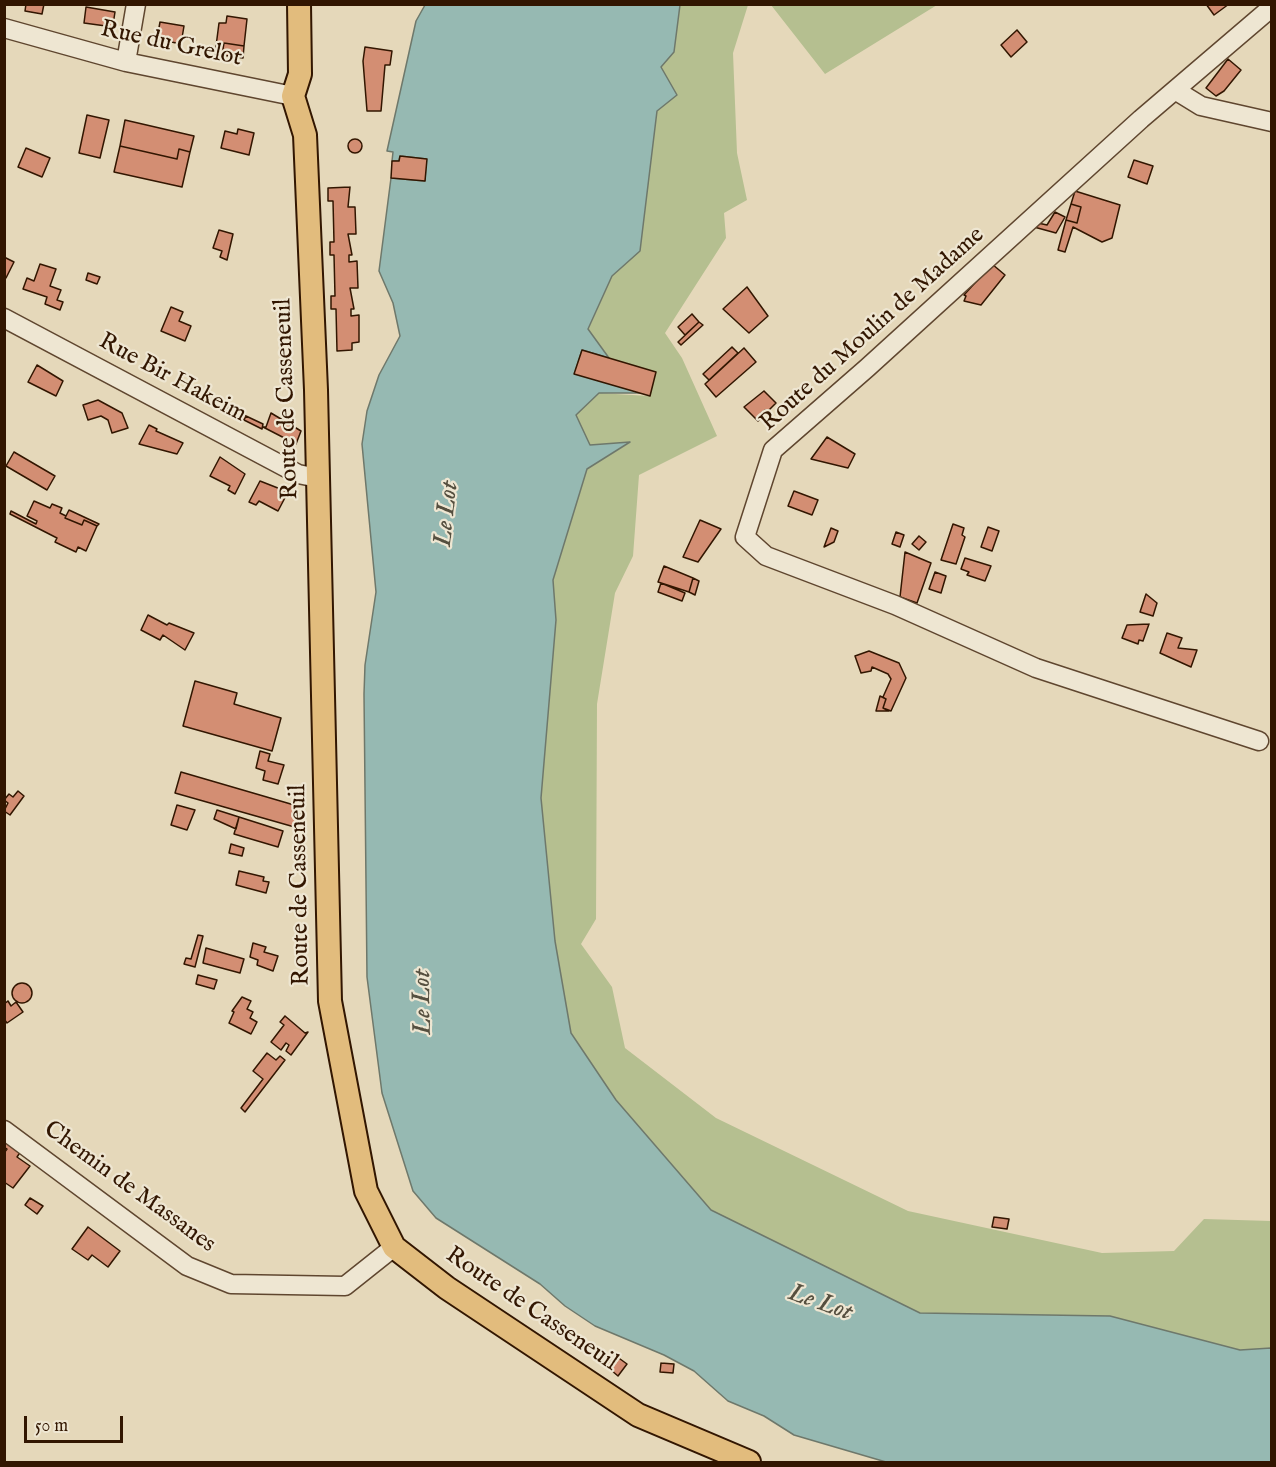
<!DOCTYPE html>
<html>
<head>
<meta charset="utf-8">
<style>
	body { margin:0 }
	#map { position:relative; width:1276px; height:1467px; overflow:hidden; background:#e5d8ba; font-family:"IM FELL English",serif }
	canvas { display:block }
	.frame { position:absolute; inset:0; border:6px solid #321601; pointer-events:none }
	.scale { position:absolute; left:24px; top:1416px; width:99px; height:27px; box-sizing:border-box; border:3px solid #321601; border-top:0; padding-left:8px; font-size:18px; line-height:21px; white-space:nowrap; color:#321601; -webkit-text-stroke:4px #eee6d2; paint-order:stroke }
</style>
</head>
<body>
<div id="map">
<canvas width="1276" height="1467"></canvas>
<div class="frame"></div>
<div class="scale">50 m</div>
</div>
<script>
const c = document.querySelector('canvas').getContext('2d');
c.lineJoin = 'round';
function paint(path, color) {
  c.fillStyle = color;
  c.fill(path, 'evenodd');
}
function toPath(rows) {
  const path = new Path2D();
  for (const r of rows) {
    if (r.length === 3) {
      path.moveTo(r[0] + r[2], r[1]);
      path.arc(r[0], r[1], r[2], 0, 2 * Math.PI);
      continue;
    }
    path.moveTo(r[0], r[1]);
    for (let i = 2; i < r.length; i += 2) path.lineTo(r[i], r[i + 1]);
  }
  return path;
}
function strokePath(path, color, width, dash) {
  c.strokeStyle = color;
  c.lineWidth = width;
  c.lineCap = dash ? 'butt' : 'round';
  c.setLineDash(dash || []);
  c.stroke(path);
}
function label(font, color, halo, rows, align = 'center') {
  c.font = font + ' "IM FELL English",serif';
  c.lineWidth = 4.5;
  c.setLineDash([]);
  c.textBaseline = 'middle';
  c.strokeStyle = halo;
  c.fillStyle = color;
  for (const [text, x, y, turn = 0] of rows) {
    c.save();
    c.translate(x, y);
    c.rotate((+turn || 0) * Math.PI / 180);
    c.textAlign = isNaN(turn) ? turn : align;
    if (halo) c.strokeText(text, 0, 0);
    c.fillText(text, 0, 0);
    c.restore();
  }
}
paint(toPath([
	[680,5,748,5,733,53,737,153,747,200,724,213,726,238,665,333,682,358,717,436,639,475,633,556,615,593,597,704,596,919,581,944,612,987,625,1048,716,1118,908,1211,1102,1253,1174,1251,1204,1219,1271,1221,1271,1348,1240,1350,1110,1316,920,1313,711,1210,616,1100,571,1033,555,941,541,798,556,620,553,580,587,469,629,443,590,445,576,415,599,393,649,396,656,372,609,358,588,330,612,276,640,250,661,67,674,52],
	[771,5,937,5,825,74]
]), '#b5bf90');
const water = toPath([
	[425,5,680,5,674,52,661,67,677,95,657,111,640,251,612,276,588,329,609,358,582,350,575,373,641,393,599,393,576,415,590,445,630,442,587,469,553,580,556,620,541,798,555,941,571,1033,616,1100,711,1210,920,1313,1110,1316,1240,1350,1271,1348,1271,1462,886,1462,794,1435,764,1416,728,1401,694,1371,664,1355,595,1326,565,1306,540,1284,436,1218,413,1191,382,1093,367,977,364,694,365,665,376,592,362,444,367,411,379,375,400,336,393,303,379,271,391,178,425,181,426,159,400,156,399,161,392,161,393,152,387,151,416,21,425,5]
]);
paint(water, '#96b9b2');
strokePath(water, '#6e786b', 1.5);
const building = toPath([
	[26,4,44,4,42,14,25,11,26,4],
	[1206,4,1229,4,1214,15,1206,4],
	[86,7,115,12,112,31,105,30,106,26,84,23,86,7],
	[227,16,247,19,244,46,224,43,222,55,215,54,219,23,226,23,227,16],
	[160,22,184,26,181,44,157,39,160,22],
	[1017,30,1027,42,1011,57,1001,45,1017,30],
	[224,43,244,46,243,58,222,55,224,43],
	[365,47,392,51,390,65,385,65,381,111,367,111,363,61,365,47],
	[1228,59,1241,70,1224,91,1216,96,1206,88,1228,59],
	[87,115,109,120,100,158,79,153,87,115],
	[125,120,194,136,190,152,179,149,177,159,120,146,125,120],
	[238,129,254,133,249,155,221,148,225,131,237,134,238,129],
	[355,146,7],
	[120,146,177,159,179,149,190,152,182,187,114,172,120,146],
	[26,148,50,158,42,177,18,167,26,148],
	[400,156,427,159,425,181,391,178,392,161,399,161,400,156],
	[1134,160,1153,166,1147,184,1128,177,1134,160],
	[350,187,348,207,355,207,356,234,348,234,352,255,349,255,349,262,357,261,358,288,350,288,354,309,351,309,351,316,359,315,359,342,352,343,352,350,337,351,336,309,331,309,331,296,335,296,334,255,330,255,330,242,334,242,333,201,328,201,328,188,350,187],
	[1075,191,1120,205,1112,238,1102,242,1073,227,1065,252,1058,250,1066,220,1077,223,1081,207,1071,204,1075,191],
	[1071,204,1081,207,1077,223,1066,220,1071,204],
	[1055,212,1065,217,1056,233,1034,227,1038,223,1047,225,1055,212],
	[219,230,233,234,227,260,220,257,222,251,213,248,219,230],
	[4,257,14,262,6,278,4,277,4,257],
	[40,264,56,269,50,286,61,290,57,300,63,302,60,310,45,304,47,297,23,289,27,278,34,281,40,264],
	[992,264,1005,275,981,305,964,301,966,296,964,295,992,264],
	[88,273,100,277,97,284,86,280,88,273],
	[747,287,768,316,749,333,723,309,747,287],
	[171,307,183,312,179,321,191,326,185,341,161,331,171,307],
	[692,314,699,322,685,335,678,327,692,314],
	[699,322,703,325,681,345,678,342,699,322],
	[732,347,738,353,709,380,703,374,732,347],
	[744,348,756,362,716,397,705,384,744,348],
	[582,350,656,372,650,396,574,374,582,350],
	[37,365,63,381,56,396,28,382,37,365],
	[764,391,776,403,767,412,765,410,761,413,764,415,758,421,744,407,764,391],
	[98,400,122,413,128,428,112,433,108,420,101,416,88,420,83,405,98,400],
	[228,407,246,416,244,420,226,412,228,407],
	[271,413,301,431,296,444,263,427,266,427,271,413],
	[246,416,263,424,262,429,244,420,246,416],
	[149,425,157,429,156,431,183,443,177,454,139,444,149,425],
	[827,437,855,454,848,468,811,459,827,437],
	[14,452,55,476,47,490,6,466,14,452],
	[220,457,245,474,235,494,228,490,230,486,210,476,220,457],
	[260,481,288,492,278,511,259,501,256,505,249,502,260,481],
	[794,491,818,500,812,515,788,506,794,491],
	[34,501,50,508,52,504,62,508,60,513,66,516,65,518,82,525,84,520,97,526,86,551,78,547,76,552,55,542,57,538,10,514,11,511,36,524,37,521,27,516,34,501],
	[69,510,99,524,97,526,84,520,82,525,65,518,69,510],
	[700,520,721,529,698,562,683,557,700,520],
	[953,524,964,528,962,535,965,537,956,564,941,560,953,524],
	[988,527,999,531,992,551,981,547,988,527],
	[831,528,838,531,834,542,824,547,831,528],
	[896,532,904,535,900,547,892,544,896,532],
	[919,536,926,542,919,550,912,544,919,536],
	[905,552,931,563,917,603,900,597,905,552],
	[965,558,991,566,985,581,967,575,969,572,961,569,965,558],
	[664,566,693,578,689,592,658,582,664,566],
	[935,572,946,576,941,593,929,589,935,572],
	[693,578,699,581,695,595,689,592,693,578],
	[661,583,685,593,682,601,658,592,661,583],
	[1146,594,1157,603,1153,616,1140,612,1146,594],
	[148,615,167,625,169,623,194,633,185,650,163,635,160,640,141,630,148,615],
	[1149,624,1143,641,1139,640,1138,644,1122,638,1127,625,1149,624],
	[1167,633,1182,638,1178,648,1197,650,1191,667,1160,653,1167,633],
	[869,651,899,663,906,678,891,711,883,708,886,699,883,697,891,679,888,674,872,667,871,671,861,673,855,656,869,651],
	[195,681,237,693,234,704,281,718,272,751,183,726,195,681],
	[880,696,886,699,883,708,889,711,876,711,880,696],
	[260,751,270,754,268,761,284,765,278,784,263,780,265,771,256,768,260,751],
	[181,772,301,807,298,828,175,793,181,772],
	[18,791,24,796,10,815,4,811,8,803,4,800,9,794,13,797,18,791],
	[177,805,195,810,187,830,171,825,177,805],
	[217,810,239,817,236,829,214,819,217,810],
	[239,817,283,831,278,847,234,834,239,817],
	[231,844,244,848,242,856,229,853,231,844],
	[239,871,264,877,263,881,269,882,266,893,236,885,239,871],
	[198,935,203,936,195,967,184,964,186,958,191,959,198,935],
	[253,943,266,947,264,952,278,956,273,971,257,965,258,960,250,957,253,943],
	[206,948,244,959,240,973,203,963,206,948],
	[198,975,217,980,214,989,196,984,198,975],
	[22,993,10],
	[242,997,251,1001,247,1009,253,1012,250,1018,257,1022,251,1034,229,1023,234,1012,232,1011,242,997],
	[8,1001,11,1006,16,1002,23,1012,7,1023,4,1019,4,1004,8,1001],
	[285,1016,305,1033,308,1032,291,1055,286,1051,289,1045,286,1043,281,1050,271,1042,284,1025,280,1022,285,1016],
	[267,1053,276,1060,280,1056,285,1060,245,1112,241,1108,263,1079,253,1071,267,1053],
	[5,1139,21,1151,17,1157,30,1166,13,1188,4,1182,4,1153,7,1149,4,1147,5,1139],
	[30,1198,43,1206,37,1214,25,1205,30,1198],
	[994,1217,1009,1219,1007,1229,992,1227,994,1217],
	[88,1227,120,1251,108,1267,92,1255,88,1260,72,1249,88,1227],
	[616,1356,627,1364,618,1376,604,1364,609,1358,612,1361,616,1356],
	[661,1363,674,1364,673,1373,660,1372,661,1363]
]);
paint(building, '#d38e73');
strokePath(building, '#321601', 1.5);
const minor = toPath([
	[4,28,126,62,293,96],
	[126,62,136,4],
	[1175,90,1201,106,1272,122],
	[4,318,298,474,318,478],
	[1259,741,1036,668,895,605,766,556,745,537,773,450,867,368,1141,119,1272,7],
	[4,1130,187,1266,231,1284,345,1286,394,1247]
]);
const major = toPath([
	[299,4,300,74,293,96,305,135,316,390,330,1001,366,1191,394,1247,447,1288,638,1415,749,1462]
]);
strokePath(minor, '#5f462f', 21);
strokePath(major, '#321601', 26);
strokePath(minor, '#eee6d2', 18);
strokePath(major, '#e2bc7d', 22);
label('24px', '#321601', '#eee6d2', [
	["Rue du Grelot",171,45,12],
	["Route du Moulin de Madame",873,330,-42],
	["Rue Bir Hakeim",172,379,28],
	["Route de Casseneuil",288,399,-92],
	["Route de Casseneuil",301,885,-91],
	["Chemin de Massanes",129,1188,36],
	["Route de Casseneuil",531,1310,34]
]);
label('italic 26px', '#554f3f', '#eee6d2', [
	["Le Lot",448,514,-84],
	["Le Lot",424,1002,-91],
	["Le Lot",820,1304,19]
]);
</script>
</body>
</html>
